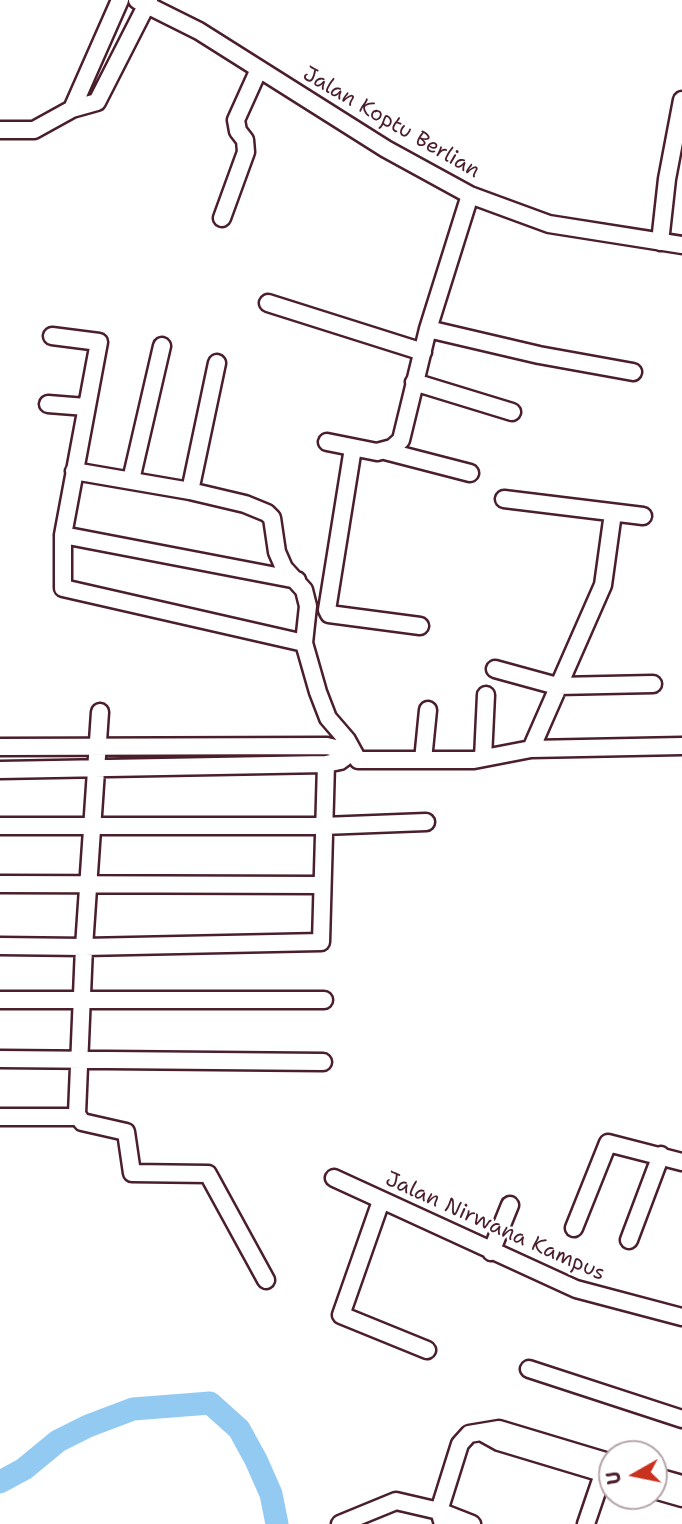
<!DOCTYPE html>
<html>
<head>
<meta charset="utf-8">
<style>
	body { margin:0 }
	#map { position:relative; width:682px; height:1524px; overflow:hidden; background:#fff; font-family:"Shantell Sans",sans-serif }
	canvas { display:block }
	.north { position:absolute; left:598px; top:1440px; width:70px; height:70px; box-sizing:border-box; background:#fff; border:2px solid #b7a5aa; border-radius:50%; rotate:261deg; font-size:19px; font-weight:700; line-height:28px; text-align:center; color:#4a1f2b }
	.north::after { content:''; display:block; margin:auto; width:24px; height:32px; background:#c8321e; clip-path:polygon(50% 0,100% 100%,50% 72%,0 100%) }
</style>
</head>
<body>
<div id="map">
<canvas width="682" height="1524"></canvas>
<div class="north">U</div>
</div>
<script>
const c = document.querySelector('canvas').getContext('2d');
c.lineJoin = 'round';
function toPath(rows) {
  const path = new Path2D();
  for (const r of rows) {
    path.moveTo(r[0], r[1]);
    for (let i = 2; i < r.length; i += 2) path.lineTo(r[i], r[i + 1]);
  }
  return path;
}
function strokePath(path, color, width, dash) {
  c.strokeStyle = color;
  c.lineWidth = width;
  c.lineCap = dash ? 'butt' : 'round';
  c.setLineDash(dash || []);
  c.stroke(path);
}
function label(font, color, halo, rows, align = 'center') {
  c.font = font + ' "Shantell Sans",sans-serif';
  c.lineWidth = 5;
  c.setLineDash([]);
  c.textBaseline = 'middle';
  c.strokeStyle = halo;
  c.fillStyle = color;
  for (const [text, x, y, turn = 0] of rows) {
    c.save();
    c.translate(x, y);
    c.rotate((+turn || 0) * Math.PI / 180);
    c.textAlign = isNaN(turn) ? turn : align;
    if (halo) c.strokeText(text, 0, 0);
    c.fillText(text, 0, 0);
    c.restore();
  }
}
strokePath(toPath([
	[0,1482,24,1469,58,1441,88,1426,133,1409,210,1403,239,1429,256,1460,271,1494,277,1524]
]), '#93caf2', 23);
const minor = toPath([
	[137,0,199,31,386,149,470,195,549,224,682,245],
	[72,109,97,102,149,0],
	[0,130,34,130,72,109,120,0],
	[222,218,246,152,245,140,238,131,236,120,259,69],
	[660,242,667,179,682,100],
	[268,303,423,352],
	[428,329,539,355,633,372],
	[52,336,99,342,63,535,63,588,304,643],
	[414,382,512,412],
	[48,404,86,407],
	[327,442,377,452,392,448,401,440,428,329,470,195],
	[353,448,327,610,329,614,420,626],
	[385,451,470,473],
	[74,471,190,491,245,504,267,513,272,518,277,552,284,568,304,590,308,606,304,643,318,692,328,718,347,740,358,760,474,760,531,749,682,746],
	[131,480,162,346],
	[190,491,217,363],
	[504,499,643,516],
	[63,535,297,580],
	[495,669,557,686,653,684],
	[100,712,84,947,321,942,326,764],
	[0,747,327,746,352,752,340,761,326,764,0,770],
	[531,749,603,585,613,513],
	[483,758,486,695],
	[423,760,428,710],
	[0,826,323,826,426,822],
	[0,884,321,885],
	[0,946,84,947,77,1114,74,1117,0,1117],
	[0,1000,324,1000],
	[0,1059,323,1062],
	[77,1114,82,1122,126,1132,132,1173,208,1174,266,1280],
	[334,1178,576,1289,682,1317],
	[381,1201,341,1315,427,1350],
	[574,1228,608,1143,682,1162],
	[629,1240,661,1155],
	[491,1252,510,1205],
	[529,1369,682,1419],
	[481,1432,499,1442,612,1476],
	[654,1476,682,1484],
	[654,1490,682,1498],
	[340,1524,396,1501,439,1511,472,1524],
	[443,1524,439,1511,460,1444,469,1434,499,1429,612,1463],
	[586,1524,603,1474]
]);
strokePath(minor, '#4a1f2b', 21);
strokePath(minor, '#fff', 16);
label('21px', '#4a1f2b', '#fff', [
	["Jalan Koptu Berlian",391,123,30],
	["Jalan Nirwana Kampus",495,1227,24]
]);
</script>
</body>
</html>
